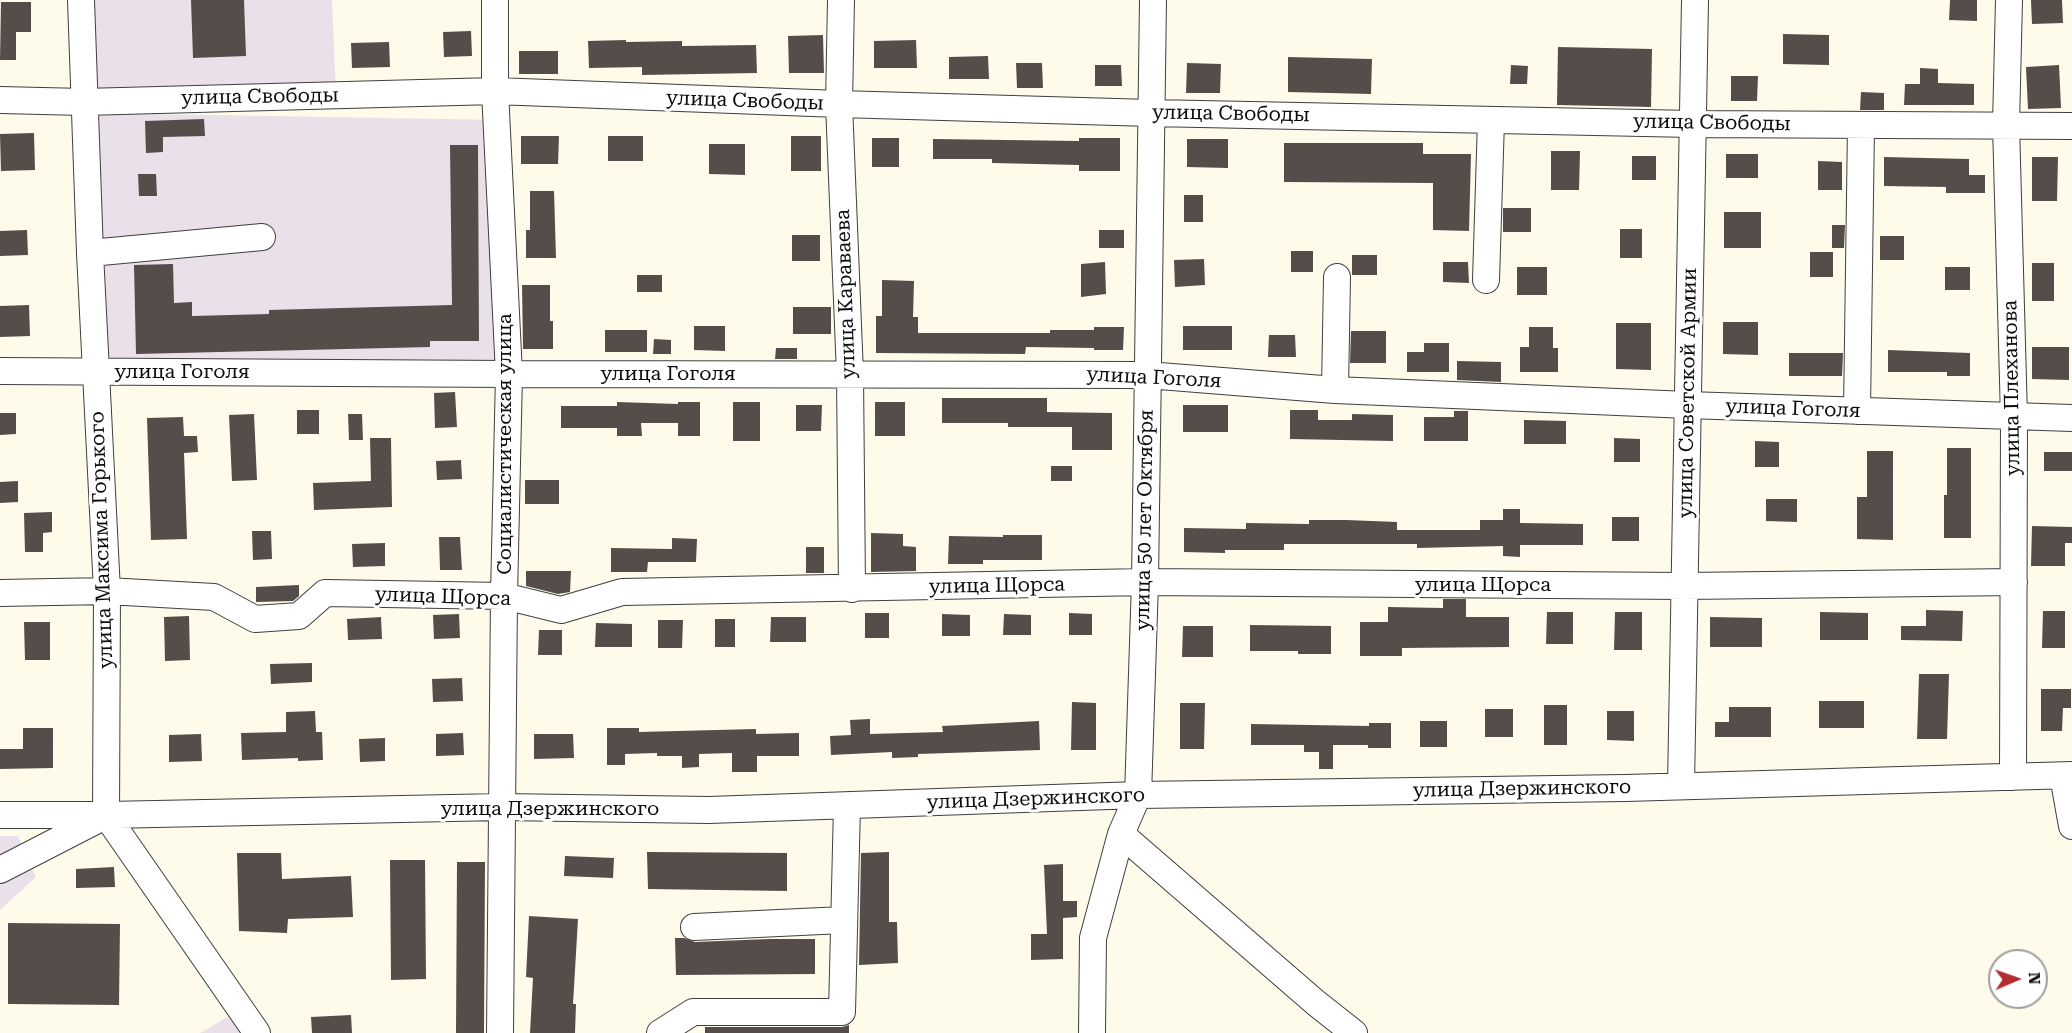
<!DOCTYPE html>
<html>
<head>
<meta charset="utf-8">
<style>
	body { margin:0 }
	#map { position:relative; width:2072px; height:1033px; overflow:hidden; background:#fefbeb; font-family:"Roboto Serif",serif }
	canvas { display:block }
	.north { position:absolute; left:1988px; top:949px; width:60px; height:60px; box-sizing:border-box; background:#fff; border:2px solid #9e9e9e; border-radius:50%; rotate:88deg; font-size:16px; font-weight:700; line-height:24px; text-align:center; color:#0c0c0c }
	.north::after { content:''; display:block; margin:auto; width:21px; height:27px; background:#b42c2f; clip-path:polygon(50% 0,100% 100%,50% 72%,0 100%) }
</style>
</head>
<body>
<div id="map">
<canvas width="2072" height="1033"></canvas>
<div class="north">N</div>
</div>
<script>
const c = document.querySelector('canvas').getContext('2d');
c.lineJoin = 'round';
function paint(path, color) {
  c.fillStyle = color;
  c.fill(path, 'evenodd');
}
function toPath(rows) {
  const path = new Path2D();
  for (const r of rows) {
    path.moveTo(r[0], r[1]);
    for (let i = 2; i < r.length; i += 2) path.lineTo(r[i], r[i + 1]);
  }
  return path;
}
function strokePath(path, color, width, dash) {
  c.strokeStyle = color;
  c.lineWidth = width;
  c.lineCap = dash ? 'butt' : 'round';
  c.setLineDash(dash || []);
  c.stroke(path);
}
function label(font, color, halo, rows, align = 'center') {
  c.font = font + ' "Roboto Serif",serif';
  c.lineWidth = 6;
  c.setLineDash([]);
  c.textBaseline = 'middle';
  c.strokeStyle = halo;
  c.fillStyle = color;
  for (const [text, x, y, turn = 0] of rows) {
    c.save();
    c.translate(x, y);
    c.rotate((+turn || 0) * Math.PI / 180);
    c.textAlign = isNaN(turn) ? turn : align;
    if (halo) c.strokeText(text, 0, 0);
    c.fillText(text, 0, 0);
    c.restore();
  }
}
paint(toPath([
	[90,0,332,0,336,97,94,99],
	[95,113,501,120,504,369,102,381],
	[0,836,18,836,36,877,0,910],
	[231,1015,242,1033,200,1033]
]), '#e9e0ea');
paint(toPath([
	[191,0,244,0,246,56,193,58],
	[1950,0,1977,0,1977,21,1949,20],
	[2031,0,2062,0,2063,23,2032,24],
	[1,2,31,2,31,32,16,32,16,60,0,60],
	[471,31,472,56,444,57,443,32],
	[1783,34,1829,35,1829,65,1783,64],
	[823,35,824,73,789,73,788,36],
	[626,40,626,42,682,41,682,46,756,45,757,73,642,75,642,67,589,68,588,41],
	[916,40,917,68,874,68,874,41],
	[389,42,390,67,352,68,351,43],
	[1558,47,1652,49,1651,107,1557,105],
	[519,51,558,51,558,74,519,74],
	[988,56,989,79,949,79,949,57],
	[1288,57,1372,59,1371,94,1288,92],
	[1016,63,1042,63,1043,88,1017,88],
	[1187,63,1221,64,1220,93,1186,93],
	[1095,65,1121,65,1122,86,1095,86],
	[1511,65,1528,66,1527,84,1510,84],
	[2059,65,2061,108,2028,109,2026,67],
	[1920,68,1938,69,1938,83,1974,84,1974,105,1904,105,1905,84,1920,84],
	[1731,76,1758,76,1757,101,1731,101],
	[1861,92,1884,93,1884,110,1860,110],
	[204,119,205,136,163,137,163,152,146,153,145,121],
	[34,133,35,170,1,171,0,134],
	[521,136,559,136,558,164,521,164],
	[608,136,643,136,643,161,608,161],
	[791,136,821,136,821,171,791,171],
	[872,138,899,138,899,167,872,167],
	[1079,138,1120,138,1120,171,1079,171,1079,165,992,163,992,159,933,159,933,139,1079,141],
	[1187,139,1228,139,1228,168,1187,167],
	[1284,143,1423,143,1423,154,1471,154,1469,231,1433,230,1433,183,1284,182],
	[709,144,745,144,745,175,709,174],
	[450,145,478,145,479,341,430,341,430,347,136,354,134,265,173,264,174,303,192,302,192,316,269,314,269,310,452,305],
	[1551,151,1580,151,1579,190,1551,190],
	[1726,154,1758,154,1758,178,1726,178],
	[1632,156,1656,156,1656,180,1632,180],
	[1884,157,1969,159,1969,175,1985,175,1985,193,1946,193,1946,187,1884,186],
	[2032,157,2058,157,2057,201,2032,201],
	[1818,161,1842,162,1842,190,1818,190],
	[138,174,156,174,157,196,139,196],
	[530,191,554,191,556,258,526,258,526,230,530,230],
	[1184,195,1203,195,1203,222,1184,222],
	[1503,208,1531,208,1531,232,1503,232],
	[1724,212,1761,212,1761,248,1724,248],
	[1832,225,1845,225,1844,248,1832,248],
	[1620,229,1642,229,1642,258,1620,258],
	[27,230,28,255,0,256,0,231],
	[1099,230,1124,230,1124,248,1099,248],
	[792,235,820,235,820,261,792,261],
	[1880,236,1904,236,1904,260,1880,260],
	[1291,251,1313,251,1313,272,1291,272],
	[1810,252,1833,252,1833,277,1810,277],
	[1352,255,1377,255,1377,275,1352,275],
	[1204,259,1205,285,1175,287,1174,260],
	[1105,262,1106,294,1081,297,1081,264],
	[1443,262,1468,262,1469,283,1443,282],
	[2032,263,2054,263,2054,301,2032,301],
	[1517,267,1547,267,1547,295,1517,295],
	[1945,267,1970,267,1970,290,1945,290],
	[637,275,662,275,662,292,637,292],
	[882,280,914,281,913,317,918,317,918,333,1050,333,1050,330,1094,330,1094,327,1124,327,1123,350,1094,350,1094,348,1026,347,1025,354,876,353,876,316,882,316],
	[522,285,550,285,550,321,553,321,553,349,523,349],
	[29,305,30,336,0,337,0,306],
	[793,307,831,307,831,334,793,334],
	[1723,322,1758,322,1758,355,1723,354],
	[1616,323,1651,323,1651,370,1616,369],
	[694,326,725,326,725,351,694,350],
	[1183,326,1232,326,1232,350,1183,350],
	[1529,327,1553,327,1553,348,1558,348,1558,372,1520,372,1520,347,1529,347],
	[605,330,647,330,647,352,605,352],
	[1351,331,1386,331,1386,363,1350,363],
	[1269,335,1295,335,1296,357,1268,357],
	[654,339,671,340,671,354,653,354],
	[1424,343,1449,343,1449,372,1407,372,1407,352,1424,352],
	[2032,347,2069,347,2069,380,2032,379],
	[776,348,797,348,797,359,775,359],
	[1888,350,1970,353,1970,376,1947,376,1947,372,1888,372],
	[1789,353,1843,353,1842,376,1789,376],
	[1457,361,1501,362,1501,382,1457,380],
	[455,392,457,427,435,428,434,393],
	[942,398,1047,398,1047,412,1112,413,1112,450,1072,450,1072,427,1008,427,1008,423,942,423],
	[617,402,678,404,678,402,700,402,700,436,678,436,678,423,641,423,642,436,617,436,617,428,561,428,561,406,617,406],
	[733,402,760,402,760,441,733,441],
	[875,402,905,402,905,436,875,436],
	[796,405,822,405,821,431,796,431],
	[1183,405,1228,405,1228,432,1183,432],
	[297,410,319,410,319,434,297,434],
	[1290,410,1318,410,1318,420,1352,420,1352,414,1393,415,1393,441,1290,439],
	[1454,411,1468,411,1468,441,1424,441,1424,417,1454,417],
	[0,413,16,413,16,434,0,435],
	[254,414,257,480,232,481,229,415],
	[348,414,362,414,363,440,349,440],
	[183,417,184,436,197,436,198,452,184,453,187,539,151,540,147,418],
	[1524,420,1566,421,1566,444,1524,444],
	[370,438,391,438,392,507,314,510,313,483,371,481],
	[1614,438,1640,439,1640,462,1614,462],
	[1755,441,1779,442,1779,467,1755,467],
	[1947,448,1971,448,1971,538,1944,538,1944,495,1947,495],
	[1867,451,1893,451,1893,540,1857,539,1857,497,1867,497],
	[2044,452,2072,452,2072,471,2044,471],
	[461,460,462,479,437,480,436,461],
	[1051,466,1072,466,1072,481,1051,481],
	[525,480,559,480,559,504,525,504],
	[18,481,18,502,0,503,0,482],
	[1766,499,1797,499,1797,522,1766,521],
	[1503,509,1520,509,1520,523,1583,524,1583,545,1520,545,1520,557,1503,556,1503,546,1417,548,1417,544,1284,544,1284,550,1225,550,1225,553,1184,552,1184,528,1246,529,1246,523,1309,524,1309,520,1346,520,1397,522,1397,530,1480,530,1480,520,1503,520],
	[52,512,52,532,43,533,43,552,25,552,24,513],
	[1612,517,1639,517,1639,541,1612,541],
	[2032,526,2072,527,2072,543,2065,543,2065,566,2031,566],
	[252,531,271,531,272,559,253,560],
	[871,533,903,534,903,546,916,547,916,571,871,572],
	[1003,535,1042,535,1042,560,983,560,983,564,948,564,949,536,1003,537],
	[439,537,460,537,462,570,440,570],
	[672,538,697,539,696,562,648,562,647,572,611,572,611,548,672,549],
	[385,543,385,566,353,567,352,544],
	[806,547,824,547,824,573,806,573],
	[526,571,571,571,570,592,558,594,526,586],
	[299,585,299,596,293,601,256,602,256,587],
	[1443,599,1466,599,1466,617,1509,617,1509,647,1402,648,1402,656,1360,656,1360,622,1388,622,1388,607,1443,608],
	[1926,610,1963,611,1962,641,1901,640,1901,626,1926,626],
	[2043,611,2065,611,2065,648,2042,648],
	[1547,612,1573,612,1573,644,1546,644],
	[1615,612,1642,612,1642,650,1614,650],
	[1820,612,1868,613,1868,640,1820,640],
	[865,613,889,613,889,638,865,638],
	[1069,613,1092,614,1092,635,1069,635],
	[459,614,460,638,434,639,433,615],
	[942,614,970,615,970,636,942,636],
	[1004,614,1031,615,1031,635,1003,635],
	[189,616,190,660,165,661,164,617],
	[381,617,382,639,348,640,347,619],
	[771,617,806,617,806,642,770,642],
	[1710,617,1762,618,1762,647,1710,647],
	[715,619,735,619,735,647,715,647],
	[658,620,683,620,682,648,658,648],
	[24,622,50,622,50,660,25,660],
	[596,623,632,624,632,647,595,647],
	[1250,625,1331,626,1331,654,1298,654,1298,651,1250,651],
	[1183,626,1213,626,1213,657,1182,657],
	[539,630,562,630,562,655,538,655],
	[312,663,312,682,271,684,270,664],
	[1919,674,1949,674,1947,739,1917,739],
	[462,678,463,701,433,702,432,679],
	[2041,689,2071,689,2071,708,2063,708,2062,731,2041,731],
	[1819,701,1864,701,1864,728,1819,728],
	[1072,702,1096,703,1096,750,1071,750],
	[1180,703,1205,703,1204,749,1180,749],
	[1544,705,1567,705,1567,745,1544,745],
	[1729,707,1771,707,1771,737,1715,737,1715,722,1729,722],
	[1485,709,1513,709,1513,737,1485,737],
	[315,711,316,732,322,732,323,760,298,761,298,758,242,760,241,733,286,732,286,712],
	[1607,711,1634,711,1634,741,1607,740],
	[870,719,870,734,943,732,942,726,1039,721,1040,750,918,754,918,757,892,758,892,752,831,755,830,736,851,735,850,720],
	[1420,721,1447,721,1447,747,1420,747],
	[1369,723,1391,723,1391,748,1368,748,1368,745,1333,745,1333,769,1319,769,1319,752,1304,752,1304,745,1251,745,1251,724,1369,726],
	[23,728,53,728,53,768,0,769,0,749,23,749],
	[607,728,639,728,639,732,756,729,756,734,799,733,799,756,757,756,757,772,732,772,732,753,699,754,699,767,682,768,682,756,657,756,657,753,625,754,625,765,607,765],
	[463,733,464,755,436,756,436,734],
	[201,734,202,761,169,762,169,735],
	[534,734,573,734,574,758,534,759],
	[385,738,385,761,360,762,359,739],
	[647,852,787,853,787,891,648,889],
	[889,852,889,922,897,922,898,963,859,965,861,853],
	[237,853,281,853,282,879,351,876,353,917,288,919,287,933,239,931],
	[565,856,614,858,613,878,564,876],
	[390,860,425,860,426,979,391,980],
	[457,862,485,862,484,1033,456,1033],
	[1063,864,1063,901,1077,901,1077,917,1063,918,1063,959,1031,960,1031,934,1047,934,1044,865],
	[114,867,115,887,76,888,76,869],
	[529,916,578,919,573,1004,576,1004,575,1033,530,1033,533,978,526,977],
	[8,923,120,924,119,1005,8,1004],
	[675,938,684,938,695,942,769,939,815,939,815,974,676,975],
	[351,1015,352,1033,312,1033,311,1017],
	[849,1025,849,1033,705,1033,705,1027,842,1027]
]), '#544d49');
const minor = toPath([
	[81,0,90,253,107,591,106,815,257,1033],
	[495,0,495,91,509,374,504,596,500,1033],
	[841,0,839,104,850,374,852,589],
	[2009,0,2006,125,2014,417,2013,777],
	[0,100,84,102,495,91,839,104,1151,113,1693,124,2072,126],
	[90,253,262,237],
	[1486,280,1491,120],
	[0,371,509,374,1147,375,1335,390,1688,405,2072,418],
	[1335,390,1337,277],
	[1857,411,1861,125],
	[0,593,107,591,214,597,255,619,299,616,325,593,504,596,561,610,622,592,1145,582,1685,586,2014,582],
	[2063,776,2072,826],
	[1681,786,1695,0],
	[0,815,106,815,501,807,709,810,1138,795,1626,788,2072,775],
	[1121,834,1316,1003,1354,1033],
	[0,870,103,817],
	[694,927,843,920],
	[660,1033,693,1012,842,1012,847,806],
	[1092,1033,1093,938,1121,834,1138,795,1145,582,1153,0]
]);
strokePath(minor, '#3f3f3f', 28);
strokePath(minor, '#fff', 26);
label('20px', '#0c0c0c', '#fff', [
	["улица Свободы",260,97,-1],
	["улица Свободы",745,101,2],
	["улица Свободы",1231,114,1],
	["улица Свободы",1712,123,1],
	["улица Караваева",846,294,-92],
	["улица Гоголя",182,372],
	["улица Гоголя",668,374],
	["улица Гоголя",1154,378,3],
	["улица Плеханова",2012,388,-91],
	["улица Советской Армии",1688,393,-89],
	["улица Гоголя",1793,409,2],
	["Социалистическая улица",505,444,-90],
	["улица 50 лет Октября",1145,520,-89],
	["улица Максима Горького",102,540,-92],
	["улица Щорса",1483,585],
	["улица Щорса",997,586,-1],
	["улица Щорса",443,597,2],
	["улица Дзержинского",1522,789,-1],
	["улица Дзержинского",1036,799,-2],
	["улица Дзержинского",550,809]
]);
</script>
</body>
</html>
